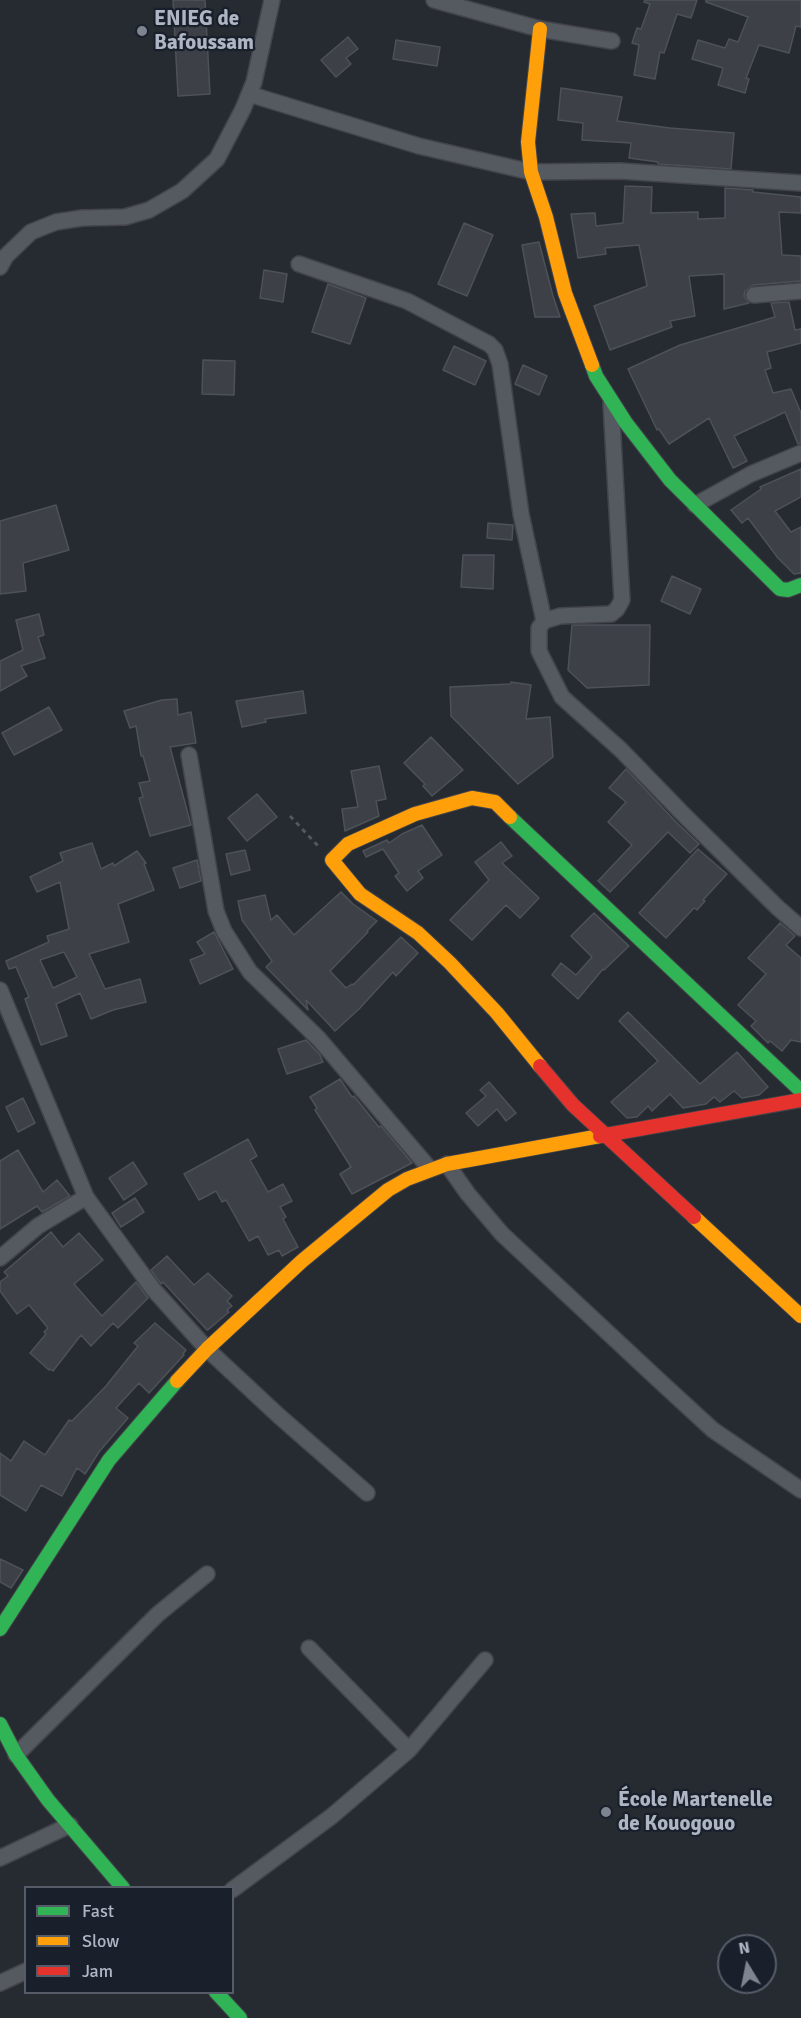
<!DOCTYPE html>
<html>
<head>
<meta charset="utf-8">
<style>
	body { margin:0 }
	#map { position:relative; width:801px; height:2018px; overflow:hidden; background:#262a31; font-family:Signika,sans-serif }
	canvas { display:block }
	.legend { position:absolute; left:24px; top:1886px; width:210px; height:108px; box-sizing:border-box; background:#1a202b; border:2px solid #555c68; margin:0; padding:8px 10px; list-style:none; font-size:18px; color:#aeb6c3 }
	.legend li { display:flex; align-items:center; gap:12px; height:30px }
	.legend b { width:30px; border:2px solid #555c68 }
	.north { position:absolute; left:717px; top:1934px; width:60px; height:60px; box-sizing:border-box; background:#1a202b; border:2px solid #555c68; border-radius:50%; rotate:350deg; font-size:16px; font-weight:700; line-height:24px; text-align:center; color:#aeb6c3 }
	.north::after { content:''; display:block; margin:auto; width:21px; height:27px; background:#7e8590; clip-path:polygon(50% 0,100% 100%,50% 72%,0 100%) }
</style>
</head>
<body>
<div id="map">
<canvas width="801" height="2018"></canvas>
<ul class="legend">
<li><b style="height:8px;background:#30b455"></b>Fast</li>
<li><b style="height:8px;background:#ff9f0a"></b>Slow</li>
<li><b style="height:8px;background:#e5322d"></b>Jam</li>
</ul>
<div class="north">N</div>
</div>
<script>
const c = document.querySelector('canvas').getContext('2d');
c.lineJoin = 'round';
function paint(path, color) {
  c.fillStyle = color;
  c.fill(path, 'evenodd');
}
function toPath(rows) {
  const path = new Path2D();
  for (const r of rows) {
    path.moveTo(r[0], r[1]);
    for (let i = 2; i < r.length; i += 2) path.lineTo(r[i], r[i + 1]);
  }
  return path;
}
function strokePath(path, color, width, dash) {
  c.strokeStyle = color;
  c.lineWidth = width;
  c.lineCap = dash ? 'butt' : 'round';
  c.setLineDash(dash || []);
  c.stroke(path);
}
function label(font, color, halo, rows, align = 'center') {
  c.font = font + ' Signika,sans-serif';
  c.lineWidth = 4.5;
  c.setLineDash([]);
  c.textBaseline = 'middle';
  c.strokeStyle = halo;
  c.fillStyle = color;
  for (const [text, x, y, turn = 0] of rows) {
    c.save();
    c.translate(x, y);
    c.rotate((+turn || 0) * Math.PI / 180);
    c.textAlign = isNaN(turn) ? turn : align;
    if (halo) c.strokeText(text, 0, 0);
    c.fillText(text, 0, 0);
    c.restore();
  }
}
const building = toPath([
	[173,0,205,0,210,94,178,96,173,0],
	[645,0,697,0,691,18,677,14,664,53,660,52,655,79,634,75,639,45,632,43,637,28,641,29,650,4,644,2,645,0],
	[706,0,801,0,801,27,796,26,789,53,759,45,746,78,749,79,745,93,718,85,723,68,692,59,698,40,725,48,729,39,738,42,748,17,706,2,706,0],
	[348,37,358,49,346,58,351,64,336,77,321,60,348,37],
	[396,40,440,47,437,66,393,59,396,40],
	[561,88,622,97,617,121,670,128,734,133,731,169,658,164,658,162,629,158,631,143,582,140,583,123,558,120,561,88],
	[625,186,652,187,651,213,698,212,698,219,725,218,725,188,753,190,753,192,801,197,801,213,779,212,782,255,801,256,801,281,753,285,745,291,744,296,749,303,724,309,724,274,689,276,695,316,670,321,672,327,610,350,594,306,647,286,639,245,605,248,606,254,578,258,571,214,595,213,596,226,623,223,625,186],
	[464,223,493,235,467,296,438,284,464,223],
	[539,242,553,296,560,317,535,317,522,245,539,242],
	[264,270,287,274,283,302,260,298,264,270],
	[328,284,366,298,350,344,312,332,328,284],
	[789,302,795,330,801,329,801,343,767,352,771,368,765,370,773,393,791,389,801,413,801,443,798,444,785,412,734,436,747,461,733,468,709,418,669,444,659,429,657,430,628,369,680,345,775,317,771,303,789,302],
	[454,346,486,361,475,385,443,370,454,346],
	[203,360,235,361,234,395,202,394,203,360],
	[523,365,547,376,539,395,515,384,523,365],
	[801,469,801,497,775,511,791,532,801,527,801,573,794,574,778,558,748,518,742,523,731,510,761,489,760,487,801,469],
	[56,505,69,550,23,563,26,591,0,594,0,521,56,505],
	[488,523,513,525,512,540,487,538,488,523],
	[463,555,494,555,493,589,461,587,463,555],
	[672,576,701,589,690,614,661,601,672,576],
	[39,614,44,635,38,637,45,658,21,666,27,676,0,691,0,661,23,650,16,620,39,614],
	[572,625,650,625,649,685,587,688,568,670,572,625],
	[511,682,531,685,526,719,550,717,553,757,518,784,451,716,450,687,510,684,511,682],
	[303,691,306,713,265,719,266,722,242,727,236,701,303,691],
	[177,699,178,715,191,712,196,743,170,747,191,825,150,836,139,798,143,797,139,783,150,781,143,756,141,756,136,726,130,728,124,711,162,700,177,699],
	[49,707,62,730,14,755,2,733,49,707],
	[431,737,463,770,432,796,423,786,425,784,404,763,431,737],
	[379,766,386,799,376,801,379,816,345,831,342,809,358,807,351,771,379,766],
	[626,769,676,822,699,844,690,853,668,832,610,892,598,881,632,845,608,822,626,802,609,788,626,769],
	[257,794,277,817,247,841,228,818,257,794],
	[422,825,442,855,418,871,423,878,407,891,395,876,399,873,383,849,366,857,363,851,387,840,389,843,402,834,422,825],
	[501,842,512,856,502,863,539,898,520,918,506,905,472,940,450,920,489,880,475,862,501,842],
	[92,843,101,869,113,863,114,866,137,851,146,863,144,864,154,890,118,904,129,942,89,954,105,989,140,979,146,1002,113,1010,91,1019,80,993,56,1004,67,1036,41,1045,25,999,29,997,16,967,9,969,6,961,49,942,47,936,69,929,60,882,37,892,30,877,63,861,60,853,92,843],
	[64,952,77,977,53,988,40,960,64,952],
	[698,849,727,874,703,900,705,901,697,910,694,908,666,938,639,913,698,849],
	[245,850,250,870,231,875,226,854,245,850],
	[197,860,201,881,180,888,173,868,197,860],
	[341,892,353,904,377,921,367,931,368,932,330,971,346,988,352,984,353,985,401,937,418,953,396,976,393,972,359,1009,335,1031,306,1000,308,1010,266,967,272,961,242,920,238,901,265,895,271,920,277,915,294,935,341,892],
	[594,913,629,946,604,970,603,969,578,999,552,975,561,963,576,975,592,957,571,936,594,913],
	[780,923,795,936,786,945,801,958,801,1042,791,1040,782,1051,770,1041,768,1043,751,1026,756,1021,738,1005,766,974,748,958,780,923],
	[214,932,233,969,200,984,190,960,205,954,197,942,214,932],
	[628,1012,700,1084,737,1052,768,1087,759,1095,742,1098,734,1091,720,1102,714,1097,706,1104,683,1108,670,1094,652,1111,648,1106,637,1117,627,1118,611,1102,658,1061,619,1021,628,1012],
	[306,1040,320,1055,323,1062,287,1074,278,1049,306,1040],
	[340,1079,352,1097,354,1096,379,1127,381,1126,412,1163,352,1194,340,1174,351,1167,315,1110,317,1108,310,1097,340,1079],
	[489,1082,516,1113,506,1121,497,1109,478,1126,466,1113,486,1096,480,1090,489,1082],
	[23,1098,35,1123,18,1132,6,1107,23,1098],
	[248,1139,257,1156,250,1160,268,1192,283,1184,292,1201,280,1207,286,1217,283,1219,298,1247,282,1256,279,1250,268,1255,258,1236,249,1241,226,1200,222,1202,216,1191,199,1200,184,1174,248,1139],
	[18,1150,43,1192,57,1180,70,1196,42,1212,37,1206,0,1229,0,1161,18,1150],
	[133,1162,147,1184,124,1200,109,1178,133,1162],
	[135,1198,144,1212,121,1227,112,1213,135,1198],
	[51,1232,63,1247,79,1233,103,1260,74,1284,102,1316,136,1282,148,1298,118,1328,113,1323,91,1346,81,1335,53,1371,50,1369,49,1370,30,1353,46,1334,44,1332,48,1328,29,1305,17,1314,0,1291,0,1282,8,1276,4,1272,51,1232],
	[167,1256,194,1285,208,1273,232,1296,227,1301,232,1306,227,1310,229,1312,209,1329,207,1330,163,1282,161,1284,151,1270,167,1256],
	[155,1323,186,1350,183,1354,184,1355,149,1393,139,1383,116,1408,128,1418,99,1452,85,1474,77,1468,62,1496,41,1485,26,1511,0,1495,0,1453,11,1461,24,1441,45,1455,69,1420,72,1421,106,1386,138,1346,134,1343,155,1323],
	[0,1559,23,1570,11,1588,0,1582,0,1559]
]);
paint(building, '#3d4046');
strokePath(building, '#4d5259', 1.5);
const street = toPath([
	[434,0,540,29,612,41],
	[249,94,419,146,531,172,620,171,801,183],
	[299,264,407,301,489,344,495,350,500,364,521,514,544,621],
	[0,267,6,256,31,232,56,222,82,218,125,217,149,210,182,191,217,159,243,109,254,82,272,0],
	[754,295,801,291],
	[611,403,622,600,617,609,611,614,560,616,544,621,539,628,539,651,562,697,621,750,684,815,778,908,801,928],
	[695,505,751,474,801,453],
	[189,755,216,911,224,931,250,972,319,1039,430,1169],
	[0,990,86,1197,153,1289,207,1349,279,1416,367,1493],
	[447,1164,468,1194,502,1234,664,1385,713,1430,801,1490],
	[0,1258,38,1226,86,1197],
	[309,1648,409,1750],
	[16,1755,158,1614,207,1574],
	[0,1858,70,1825],
	[232,1890,332,1816,409,1750,485,1660],
	[0,1983,26,1971]
]);
const fast = toPath([
	[592,365,596,376,626,423,670,480,780,589,788,590,801,585],
	[510,817,801,1091],
	[0,1629,109,1460,177,1381],
	[0,1724,16,1755,48,1800,123,1888],
	[216,1992,240,2018]
]);
const slow = toPath([
	[540,29,528,142,531,172,546,217,565,293,592,365],
	[510,817,495,802,472,798,415,814,348,844,332,860,360,894,418,933,450,963,497,1013,540,1066],
	[694,1217,801,1316],
	[177,1381,207,1349,302,1261,388,1190,407,1179,447,1164,600,1136]
]);
const jam = toPath([
	[540,1066,573,1105,694,1217],
	[600,1136,801,1100]
]);
strokePath(street, '#42444a', 18);
strokePath(fast, '#42444a', 16);
strokePath(slow, '#42444a', 16);
strokePath(jam, '#42444a', 16);
strokePath(toPath([
	[290,816,320,848]
]), '#53585d', 3, [4.5, 4.5]);
strokePath(street, '#555960', 15);
strokePath(fast, '#30b455', 14);
strokePath(slow, '#ff9f0a', 14);
strokePath(jam, '#e5322d', 14);
for (const [x, y, r, color] of [
	[142,31,6,"#7e8590"],
	[606,1812,6,"#7e8590"]
]) {
  const dot = new Path2D();
  dot.arc(x, y, r, 0, 2 * Math.PI);
  c.fillStyle = color;
  c.fill(dot);
  strokePath(dot, '#1a202b', 2);
}
label('bold 21px', '#aeb6c3', '#1a202b', [
	["ENIEG de",154,19],
	["Bafoussam",154,43],
	["École Martenelle",618,1800],
	["de Kouogouo",618,1824]
], 'left');
</script>
</body>
</html>
